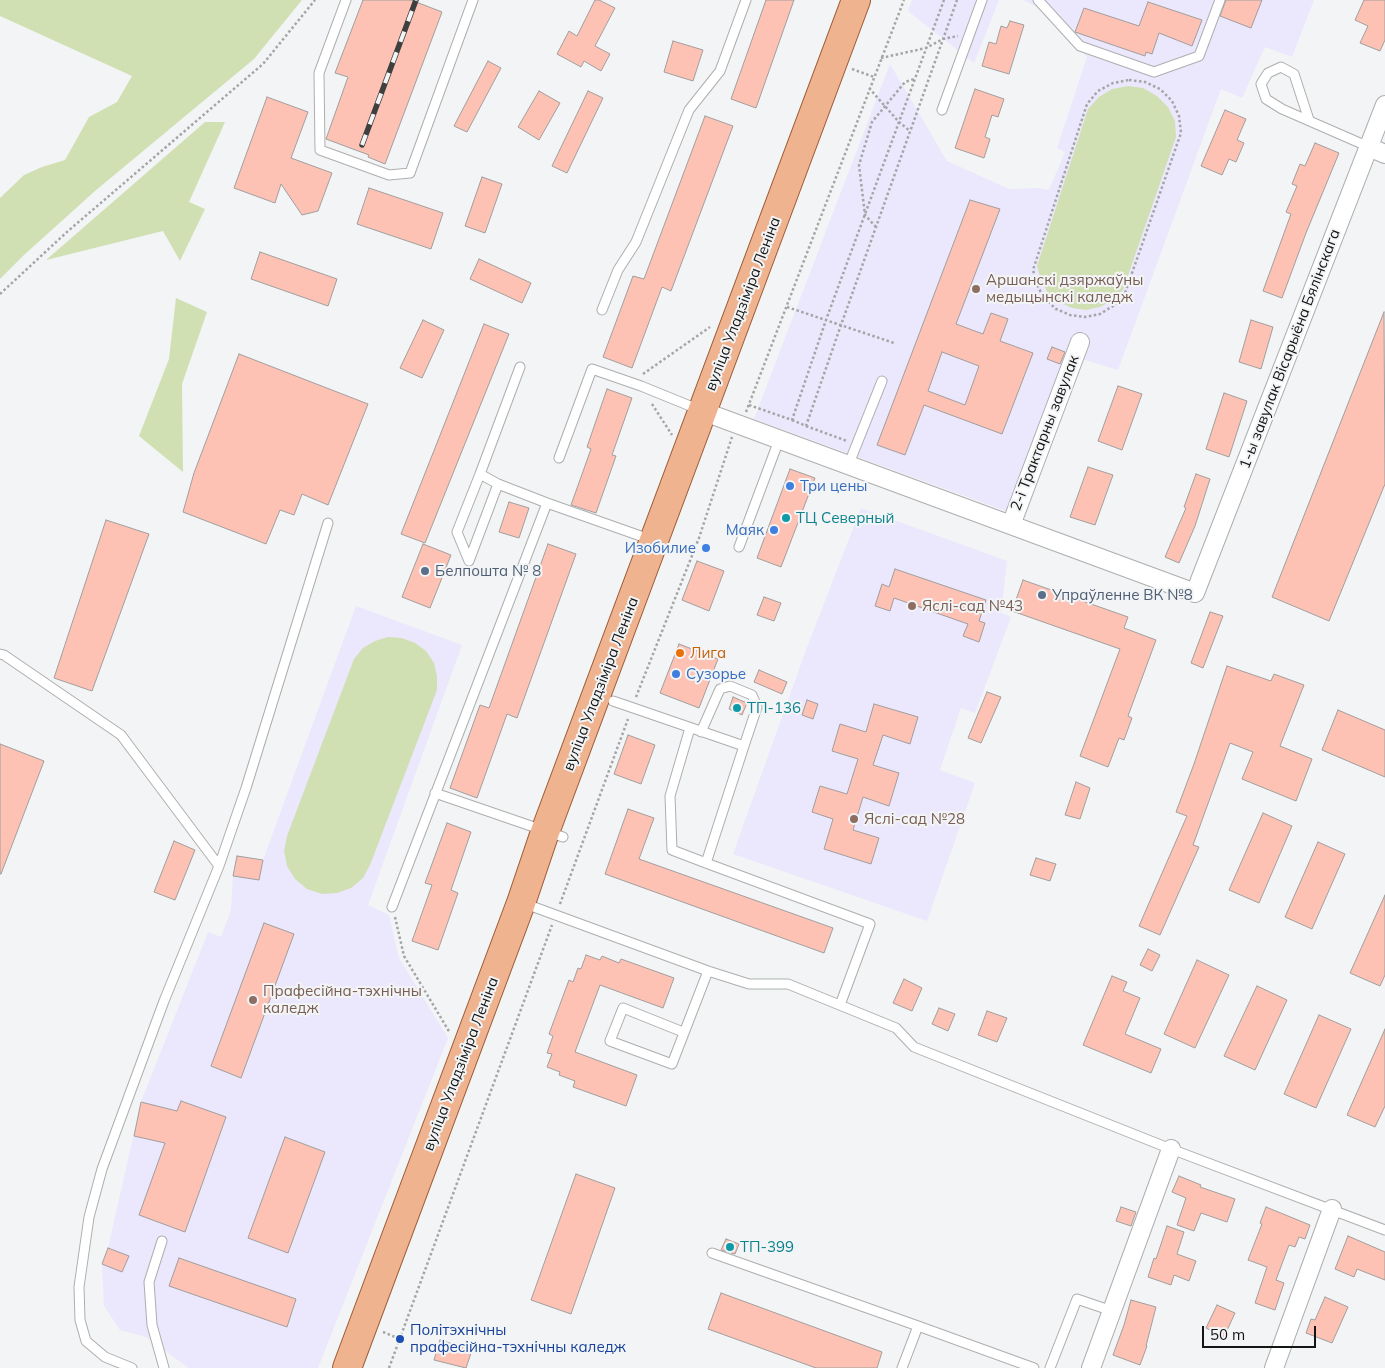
<!DOCTYPE html>
<html>
<head>
<meta charset="utf-8">
<style>
	body { margin:0 }
	#map { position:relative; width:1385px; height:1368px; overflow:hidden; background:#f3f4f5; font-family:Mulish,sans-serif }
	canvas { display:block }
	.scale { position:absolute; left:1202px; top:1326px; width:114px; height:22px; box-sizing:border-box; border:2px solid #141515; border-top:0; padding-left:6px; font-size:15px; line-height:18px; white-space:nowrap; color:#141515; -webkit-text-stroke:4px #f3f4f5; paint-order:stroke }
</style>
</head>
<body>
<div id="map">
<canvas width="1385" height="1368"></canvas>
<div class="scale">50 m</div>
</div>
<script>
const c = document.querySelector('canvas').getContext('2d');
c.lineJoin = 'round';
function paint(path, color) {
  c.fillStyle = color;
  c.fill(path, 'evenodd');
}
function toPath(rows) {
  const path = new Path2D();
  for (const r of rows) {
    path.moveTo(r[0], r[1]);
    for (let i = 2; i < r.length; i += 2) path.lineTo(r[i], r[i + 1]);
  }
  return path;
}
function strokePath(path, color, width, dash) {
  c.strokeStyle = color;
  c.lineWidth = width;
  c.lineCap = dash ? 'butt' : 'round';
  c.setLineDash(dash || []);
  c.stroke(path);
}
function label(font, color, halo, rows, align = 'center') {
  c.font = font + ' Mulish,sans-serif';
  c.lineWidth = 4;
  c.setLineDash([]);
  c.textBaseline = 'middle';
  c.strokeStyle = halo;
  c.fillStyle = color;
  for (const [text, x, y, turn = 0] of rows) {
    c.save();
    c.translate(x, y);
    c.rotate((+turn || 0) * Math.PI / 180);
    c.textAlign = isNaN(turn) ? turn : align;
    if (halo) c.strokeText(text, 0, 0);
    c.fillText(text, 0, 0);
    c.restore();
  }
}
paint(toPath([
	[912,0,999,0,974,63,908,11],
	[1023,0,1314,0,1292,57,1265,47,1242,98,1221,89,1118,370,1082,359,1025,518,754,419,890,64,947,161,1009,189,1038,188,1049,190,1065,152,1057,148,1087,57,1043,10],
	[861,508,1007,561,1001,613,1011,617,975,713,961,708,940,770,975,783,927,921,733,854,806,650],
	[356,606,462,645,368,905,389,915,399,958,448,1038,318,1368,189,1368,146,1337,120,1330,104,1306,102,1265,108,1248,141,1102,208,932,221,937,231,910,233,876,237,855,263,860]
]), '#ebe7fd');
paint(toPath([
	[0,0,302,0,254,59,95,191,24,255,0,279,0,198,24,175,42,167,65,160,89,117,117,102,132,76,0,16],
	[1128,86,1143,88,1157,96,1168,107,1175,121,1176,137,1123,290,1113,300,1100,307,1086,310,1072,308,1059,302,1048,293,1041,280,1037,266,1088,109,1099,97,1112,89],
	[205,122,225,122,189,202,205,209,180,261,163,231,46,260],
	[176,298,207,312,182,384,183,472,139,436,169,359],
	[388,637,402,638,415,643,426,651,434,663,437,676,437,690,370,865,363,878,351,888,337,893,322,894,307,889,295,879,287,866,284,851,287,836,354,659,363,648,375,641]
]), '#d0e0b3');
const building = toPath([
	[363,0,411,0,442,12,385,164,368,157,369,155,326,139,348,77,335,73,363,0],
	[595,0,599,0,615,8,595,46,610,54,601,71,584,61,581,67,557,54,569,31,577,36,595,0],
	[766,0,794,0,756,108,731,99,766,0],
	[1226,0,1262,0,1251,28,1220,16,1226,0],
	[1364,0,1385,0,1385,40,1380,51,1360,43,1368,26,1355,20,1364,0],
	[1148,2,1202,20,1192,46,1159,33,1152,54,1146,52,1145,56,1075,32,1084,8,1139,26,1148,2],
	[1010,21,1024,25,1009,74,982,66,989,42,996,44,1001,26,1007,28,1010,21],
	[673,41,703,50,693,81,664,72,673,41],
	[488,61,501,68,467,132,454,126,488,61],
	[975,89,1004,99,998,117,992,115,985,137,990,139,984,158,955,148,975,89],
	[539,91,560,103,539,140,518,127,539,91],
	[588,91,603,98,567,173,552,166,588,91],
	[267,97,308,112,291,158,332,173,318,211,302,215,281,184,275,203,234,188,267,97],
	[1225,110,1246,119,1237,140,1244,143,1236,162,1229,159,1222,175,1201,166,1225,110],
	[705,116,733,126,671,291,662,287,632,368,603,357,633,276,644,279,705,116],
	[1315,143,1339,153,1306,233,1282,298,1263,291,1291,214,1286,212,1297,186,1292,184,1300,164,1305,166,1315,143],
	[482,177,502,184,485,233,465,226,482,177],
	[369,188,443,213,431,249,357,224,369,188],
	[970,200,1000,209,956,324,983,334,991,313,1008,319,1000,341,1033,353,1002,434,924,405,905,455,877,445,970,200],
	[942,352,979,366,965,405,928,391,942,352],
	[260,252,337,279,328,306,251,279,260,252],
	[479,259,531,283,522,303,470,279,479,259],
	[1384,312,1385,484,1329,621,1272,597,1384,312],
	[423,320,444,330,422,378,400,368,423,320],
	[1251,320,1273,327,1261,369,1239,362,1251,320],
	[484,324,509,334,425,543,401,534,484,324],
	[1052,347,1065,352,1060,364,1047,359,1052,347],
	[239,354,368,404,328,505,302,494,294,515,280,510,266,544,183,512,194,473,239,354],
	[1118,386,1142,394,1122,450,1098,441,1118,386],
	[607,389,632,398,612,455,616,456,596,513,571,505,591,449,587,447,607,389],
	[1224,393,1247,401,1229,457,1206,449,1224,393],
	[1088,467,1113,475,1095,525,1070,517,1088,467],
	[790,469,815,478,781,567,757,558,790,469],
	[1196,474,1210,479,1195,526,1179,563,1165,557,1186,508,1184,507,1196,474],
	[509,502,529,508,519,538,499,532,509,502],
	[106,520,149,534,92,691,54,678,106,520],
	[423,544,451,555,430,608,402,597,423,544],
	[548,544,576,554,517,718,507,714,477,798,450,788,480,705,489,708,548,544],
	[697,561,724,571,709,611,682,600,697,561],
	[895,569,986,600,979,621,985,623,979,642,963,636,968,624,894,598,890,611,875,606,882,584,889,587,895,569],
	[1023,580,1128,617,1124,628,1156,640,1128,716,1132,718,1124,740,1119,738,1108,767,1080,756,1120,649,1012,611,1023,580],
	[764,597,781,603,774,621,757,615,764,597],
	[1210,612,1223,616,1203,668,1191,663,1210,612],
	[679,644,718,659,699,708,660,693,679,644],
	[1227,666,1271,681,1274,674,1304,685,1280,746,1312,759,1296,801,1242,779,1253,752,1230,743,1193,845,1199,847,1160,935,1139,926,1187,816,1176,812,1194,764,1227,666],
	[759,670,787,682,782,694,754,682,759,670],
	[987,692,1001,697,981,743,968,738,987,692],
	[733,697,747,703,742,715,729,709,733,697],
	[807,700,818,704,813,719,802,715,807,700],
	[874,704,918,717,910,744,883,735,873,765,899,773,889,806,863,797,853,830,879,838,871,864,824,849,833,819,812,812,820,786,847,794,858,759,832,751,840,724,866,732,874,704],
	[1338,710,1385,730,1385,777,1322,750,1338,710],
	[628,735,655,745,641,784,614,774,628,735],
	[0,744,44,761,1,874,0,874,0,744],
	[1076,782,1090,788,1080,819,1065,815,1076,782],
	[628,809,654,818,639,859,833,928,824,953,605,874,628,809],
	[1263,813,1292,826,1259,903,1229,890,1263,813],
	[447,823,471,832,451,890,458,893,438,950,412,941,432,885,425,883,447,823],
	[174,841,195,850,175,900,154,892,174,841],
	[1318,842,1345,854,1312,929,1285,917,1318,842],
	[237,856,263,860,259,880,233,876,237,856],
	[1036,858,1056,864,1050,881,1030,875,1036,858],
	[1385,895,1385,975,1380,986,1350,973,1385,895],
	[264,923,294,934,241,1078,211,1066,264,923],
	[1148,949,1160,955,1152,971,1140,965,1148,949],
	[586,955,600,960,602,956,619,963,621,959,674,978,663,1008,600,985,575,1052,637,1075,626,1106,573,1087,575,1081,559,1075,560,1072,547,1067,552,1054,547,1053,553,1036,549,1034,569,980,573,982,578,968,581,969,586,955],
	[1197,960,1229,975,1195,1048,1164,1034,1197,960],
	[1112,976,1127,982,1123,991,1140,998,1125,1034,1161,1049,1151,1073,1083,1045,1112,976],
	[904,979,922,988,912,1011,893,1003,904,979],
	[1257,986,1287,1000,1255,1070,1224,1056,1257,986],
	[939,1008,955,1014,948,1031,932,1024,939,1008],
	[987,1011,1007,1018,997,1042,978,1035,987,1011],
	[1319,1015,1351,1029,1316,1108,1284,1094,1319,1015],
	[1385,1029,1385,1106,1375,1127,1347,1115,1385,1029],
	[181,1101,226,1117,185,1232,139,1215,165,1143,134,1136,141,1102,177,1111,181,1101],
	[285,1137,325,1152,288,1253,248,1238,285,1137],
	[576,1174,615,1188,571,1314,531,1300,576,1174],
	[1179,1176,1201,1185,1200,1187,1235,1199,1227,1222,1201,1213,1194,1231,1177,1225,1186,1198,1172,1192,1179,1176],
	[1121,1207,1136,1212,1131,1226,1116,1221,1121,1207],
	[1266,1207,1310,1225,1305,1239,1299,1237,1295,1247,1289,1245,1276,1280,1284,1283,1275,1310,1255,1303,1267,1267,1248,1260,1262,1224,1260,1223,1266,1207],
	[1167,1226,1184,1232,1177,1254,1196,1261,1189,1281,1174,1275,1171,1285,1148,1277,1154,1258,1156,1259,1167,1226],
	[1348,1236,1385,1252,1385,1280,1357,1269,1354,1277,1335,1269,1348,1236],
	[726,1239,739,1244,735,1254,721,1250,726,1239],
	[108,1248,129,1256,122,1272,102,1264,108,1248],
	[179,1258,296,1299,287,1327,169,1286,179,1258],
	[721,1293,882,1352,877,1368,816,1368,708,1329,721,1293],
	[1325,1297,1348,1307,1332,1343,1306,1333,1311,1319,1315,1320,1325,1297],
	[1131,1300,1156,1307,1146,1346,1147,1346,1140,1365,1113,1355,1124,1325,1131,1300],
	[1217,1305,1235,1313,1224,1337,1206,1328,1217,1305],
	[440,1340,472,1350,466,1368,434,1360,440,1340]
]);
paint(building, '#fdc2b4');
strokePath(building, '#a09e9e', 1);
const service = toPath([
	[346,0,319,73,320,150,389,175,410,173,473,0],
	[1038,0,1080,46,1154,72,1199,56,1220,0],
	[942,110,982,0],
	[1309,120,1294,74,1281,67,1268,73,1261,84,1266,99,1282,109,1369,147],
	[602,310,618,270,636,242,689,110,720,71,746,0],
	[520,367,480,474,498,484,547,503],
	[559,458,592,369,641,386,700,410],
	[848,466,882,381],
	[480,474,457,532,469,561,498,484],
	[739,547,779,440],
	[0,654,4,655,121,735,219,866],
	[613,701,744,746,706,863,870,924,840,1005],
	[690,728,670,796,672,850,706,863],
	[701,732,720,689,730,686,752,695,757,707,744,746],
	[435,793,563,837],
	[523,903,708,971,749,984,788,984,896,1028,914,1047,1171,1149,1385,1230],
	[392,907,547,503,652,540],
	[683,1032,623,1008,610,1041,672,1064,708,971],
	[162,1241,149,1282,152,1325,164,1368],
	[712,1253,918,1326],
	[132,1368,105,1357,86,1341,80,1320,79,1287,89,1217,102,1169,164,1001,219,866,246,788,328,523],
	[902,1368,918,1326,1034,1368],
	[1050,1368,1077,1299,1112,1311]
]);
const minor = toPath([
	[1369,147,1385,154],
	[702,411,1195,593,1385,105],
	[1011,525,1080,342],
	[1091,1368,1171,1149],
	[1274,1368,1332,1209]
]);
const primary = toPath([
	[347,1368,521,903,545,832,856,0]
]);
strokePath(service, '#adaeaf', 11);
strokePath(minor, '#adaeaf', 20);
strokePath(primary, '#9c5b35', 30);
strokePath(toPath([
	[881,58,926,48,943,39,958,36],
	[852,69,874,77],
	[1129,80,1145,82,1160,89,1172,101,1179,116,1181,133,1124,296,1113,306,1100,314,1085,317,1070,315,1056,309,1044,298,1037,285,1033,270,1087,104,1098,91,1113,83,1129,80],
	[869,88,899,122,910,131],
	[876,227,865,215,859,165,872,122,905,82,914,79],
	[0,294,68,231,263,64,315,0],
	[787,307,894,343],
	[643,374,710,327],
	[652,404,672,435],
	[749,405,792,420,826,320,944,0],
	[746,412,904,0],
	[792,420,806,426,841,325,957,0],
	[806,426,847,441],
	[636,697,699,538,732,437],
	[560,904,628,719],
	[395,917,404,956,450,1033],
	[383,1332,400,1339],
	[389,1368,552,925]
]), '#a4a5a6', 2.5, [2.5, 2.5]);
strokePath(service, '#fff', 9);
strokePath(minor, '#fff', 18);
strokePath(primary, '#efb390', 28);
const rail = toPath([
	[362,145,416,0]
]);
strokePath(rail, '#3e3f3f', 5.5);
strokePath(rail, '#f3f4f5', 4, [11]);
for (const [x, y, r, color] of [
	[976,289,5,"#8d6e63"],
	[790,486,5,"#3f7fe0"],
	[786,518,5,"#0f9aa8"],
	[774,530,5,"#3f7fe0"],
	[706,548,5,"#3f7fe0"],
	[425,571,5,"#5c6f8a"],
	[1042,595,5,"#5c6f8a"],
	[912,606,5,"#8d6e63"],
	[680,653,5,"#e8710a"],
	[676,674,5,"#3f7fe0"],
	[737,708,5,"#0f9aa8"],
	[854,819,5,"#8d6e63"],
	[253,1000,5,"#8d6e63"],
	[730,1247,5,"#0f9aa8"],
	[400,1339,5,"#1a4fb4"]
]) {
  const dot = new Path2D();
  dot.arc(x, y, r, 0, 2 * Math.PI);
  c.fillStyle = color;
  c.fill(dot);
  strokePath(dot, '#f3f4f5', 2);
}
label('15px', '#785e54', '#f3f4f5', [
	["Аршанскі дзяржаўны",986,280],
	["медыцынскі каледж",986,297],
	["Яслі-сад №43",922,606],
	["Яслі-сад №28",864,819],
	["Прафесійна-тэхнічны",263,991],
	["каледж",263,1008]
], 'left');
label('15px', '#141515', '#f3f4f5', [
	["вуліца Уладзіміра Леніна",743,304,-69],
	["1-ы завулак Вісарыёна Бялінскага",1290,349,-69],
	["2-і Трактарны завулак",1045,433,-69],
	["вуліца Уладзіміра Леніна",601,684,-69],
	["вуліца Уладзіміра Леніна",461,1064,-69]
]);
label('15px', '#366cbe', '#f3f4f5', [
	["Три цены",800,486],
	["Маяк",764,530,"right"],
	["Изобилие",696,548,"right"],
	["Сузорье",686,674]
], 'left');
label('15px', '#0d838f', '#f3f4f5', [
	["ТЦ Северный",796,518],
	["ТП-136",747,708],
	["ТП-399",740,1247]
], 'left');
label('15px', '#4e5e75', '#f3f4f5', [
	["Белпошта № 8",435,571],
	["Упраўленне ВК №8",1052,595]
], 'left');
label('15px', '#c56008', '#f3f4f5', [
	["Лига",690,653]
], 'left');
label('15px', '#164399', '#f3f4f5', [
	["Політэхнічны",410,1330],
	["прафесійна-тэхнічны каледж",410,1347]
], 'left');
</script>
</body>
</html>
